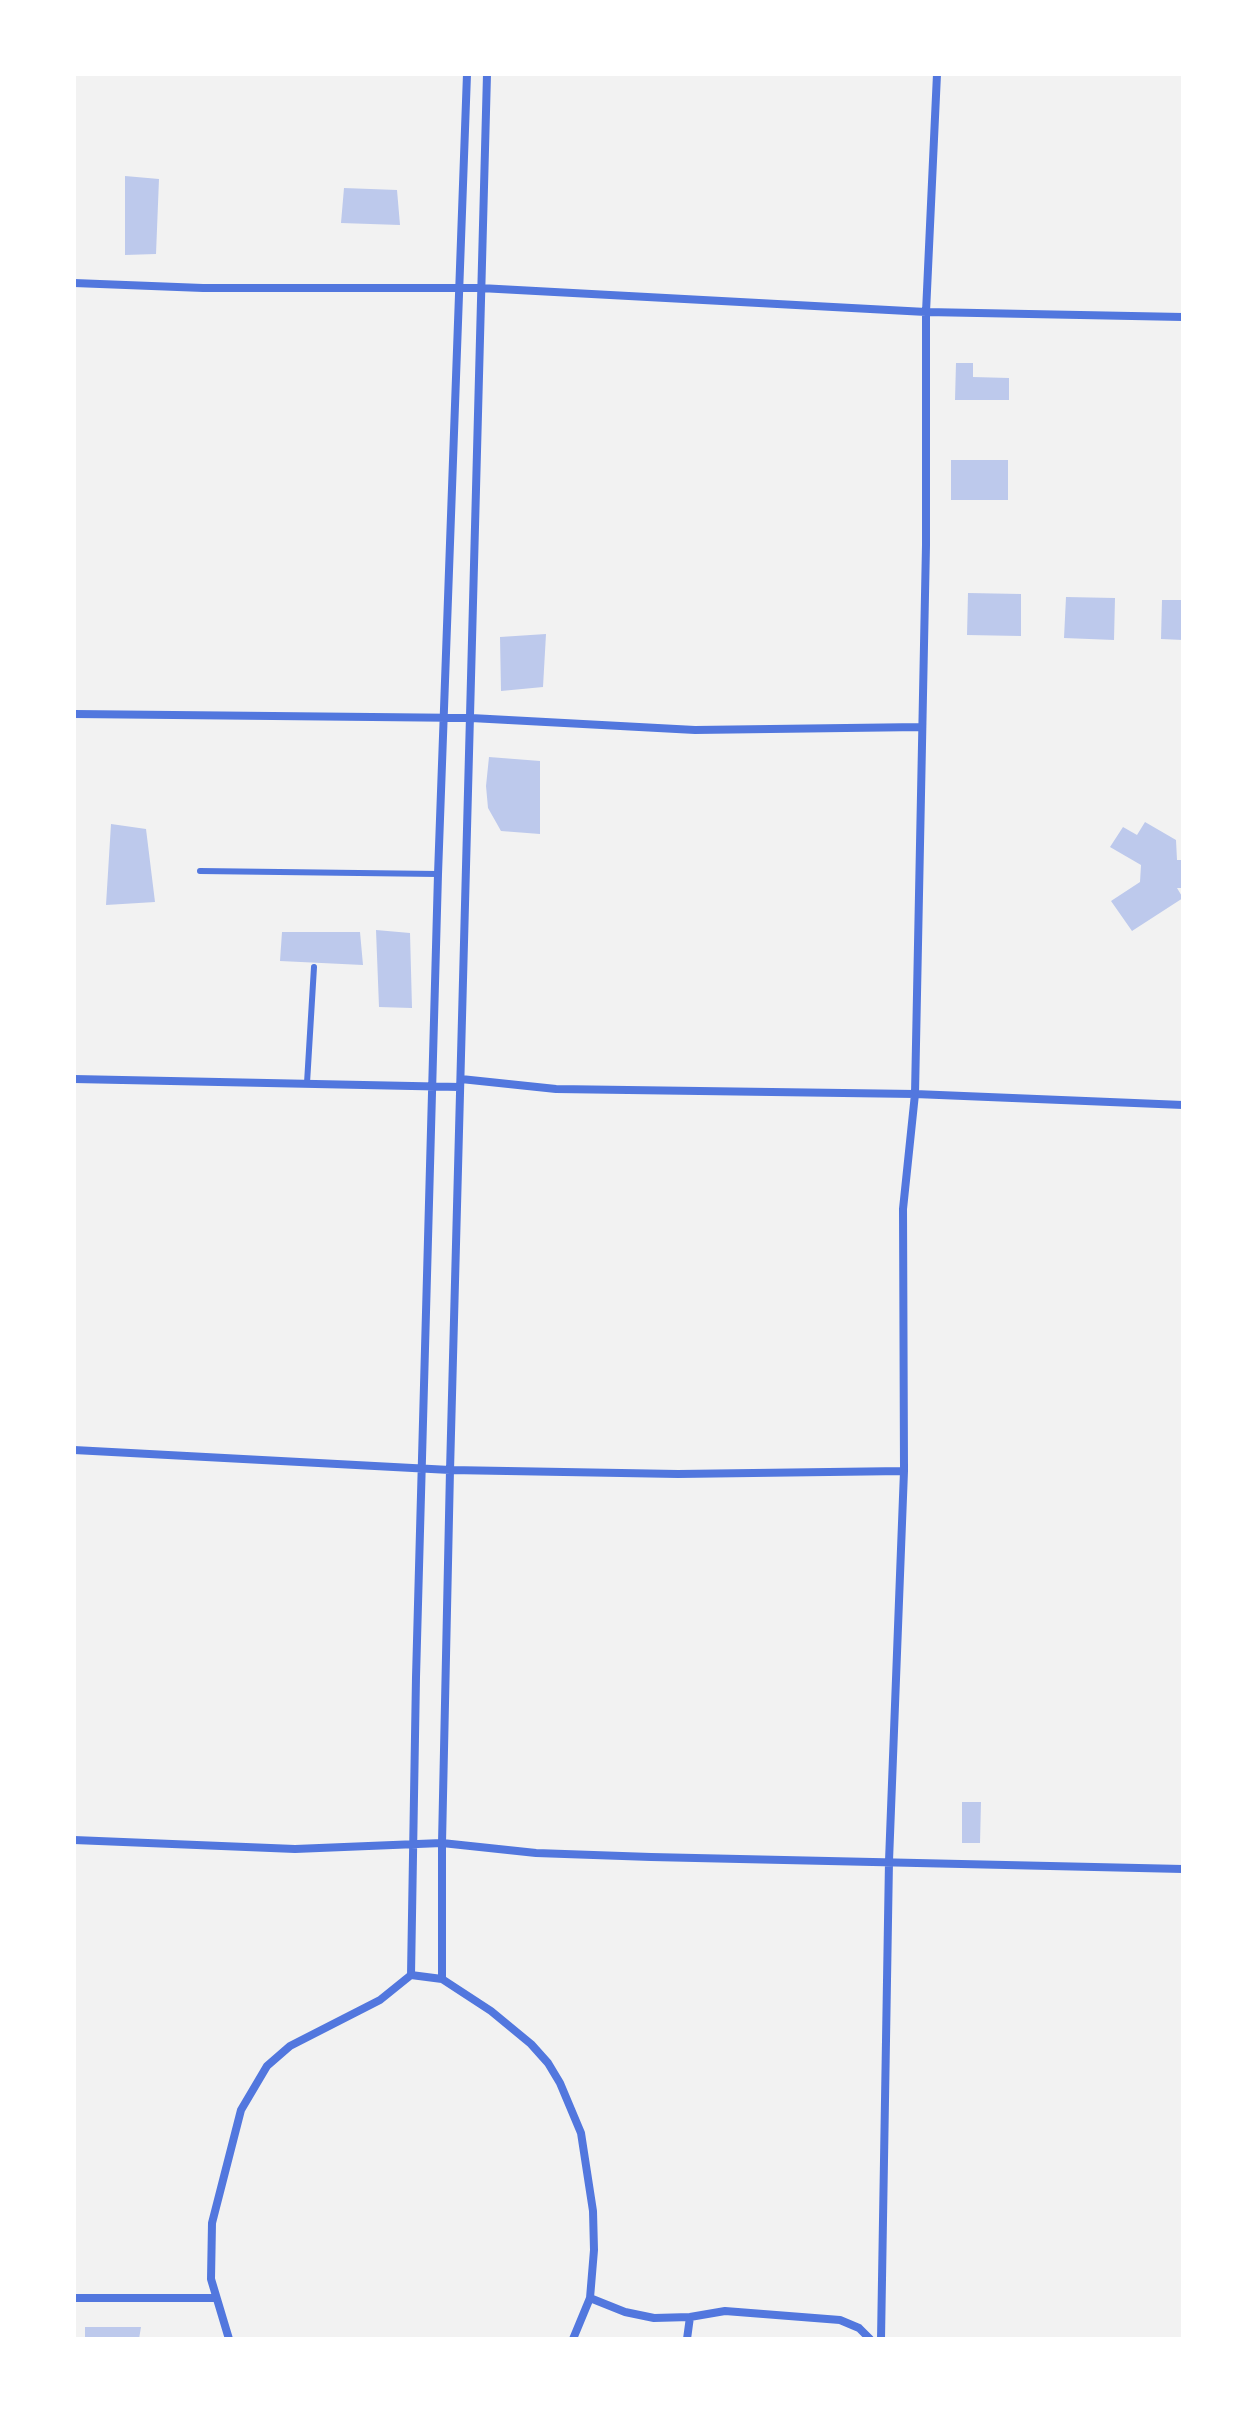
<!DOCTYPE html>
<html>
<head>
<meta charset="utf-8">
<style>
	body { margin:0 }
	#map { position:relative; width:1257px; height:2413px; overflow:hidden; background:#f2f2f2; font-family:"Sofia Sans Condensed",sans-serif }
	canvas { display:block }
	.frame { position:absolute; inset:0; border:76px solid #fff; pointer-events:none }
</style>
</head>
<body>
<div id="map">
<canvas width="1257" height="2413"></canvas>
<div class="frame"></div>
</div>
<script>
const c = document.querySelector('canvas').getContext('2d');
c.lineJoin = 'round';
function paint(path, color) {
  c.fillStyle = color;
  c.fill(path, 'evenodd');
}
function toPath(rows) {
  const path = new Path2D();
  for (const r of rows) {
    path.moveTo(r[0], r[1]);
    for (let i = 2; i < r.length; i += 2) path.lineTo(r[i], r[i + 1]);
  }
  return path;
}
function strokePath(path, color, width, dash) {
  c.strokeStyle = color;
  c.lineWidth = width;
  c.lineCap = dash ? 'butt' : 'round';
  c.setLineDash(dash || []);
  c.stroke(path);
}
paint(toPath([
	[125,176,159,179,156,254,125,255],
	[344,188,397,190,400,225,341,223],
	[956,363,973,363,973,377,1009,378,1009,400,955,400],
	[951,460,1008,460,1008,500,951,500],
	[968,593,1021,594,1021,636,967,635],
	[1066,597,1115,598,1114,640,1064,638],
	[1162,600,1183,600,1183,640,1161,639],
	[546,634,543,687,501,691,500,637],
	[489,757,540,761,540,834,501,831,488,808,486,786],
	[1145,822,1176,840,1177,860,1183,860,1183,888,1177,888,1183,898,1132,931,1111,901,1140,882,1141,865,1110,847,1123,827,1137,835],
	[111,824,146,829,155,902,106,905],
	[376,930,410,933,412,1008,379,1007],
	[282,932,360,932,363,965,280,961],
	[962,1802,981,1802,980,1843,962,1843],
	[85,2327,141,2327,139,2339,85,2339]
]), '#bdc9ec');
strokePath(toPath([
	[200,871,438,874],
	[307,1083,314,967]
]), '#5277de', 6);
strokePath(toPath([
	[487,74,450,1470,442,1843,442,1979,491,2011,531,2044,548,2063,560,2083,581,2133,593,2211,594,2250,590,2298,573,2339],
	[74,283,203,288,480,288,926,312,1183,317],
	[74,714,471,718,695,730,921,727],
	[74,1079,460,1087],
	[461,1079,556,1089,915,1094,1183,1105],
	[74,1450,450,1470,678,1474,904,1471],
	[74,1840,295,1849,442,1843,536,1853,651,1857,1183,1869],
	[411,1975,442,1979],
	[74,2298,215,2298],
	[590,2298,625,2312,654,2318,690,2317,725,2311,840,2320,859,2328,870,2339],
	[229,2339,211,2279,212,2223,241,2110,267,2066,290,2046,380,2000,411,1975,416,1677,438,874,467,74],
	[687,2339,690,2317],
	[881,2339,889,1861,904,1471,903,1209,915,1094,926,545,926,312,937,74]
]), '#5277de', 8);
</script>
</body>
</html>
